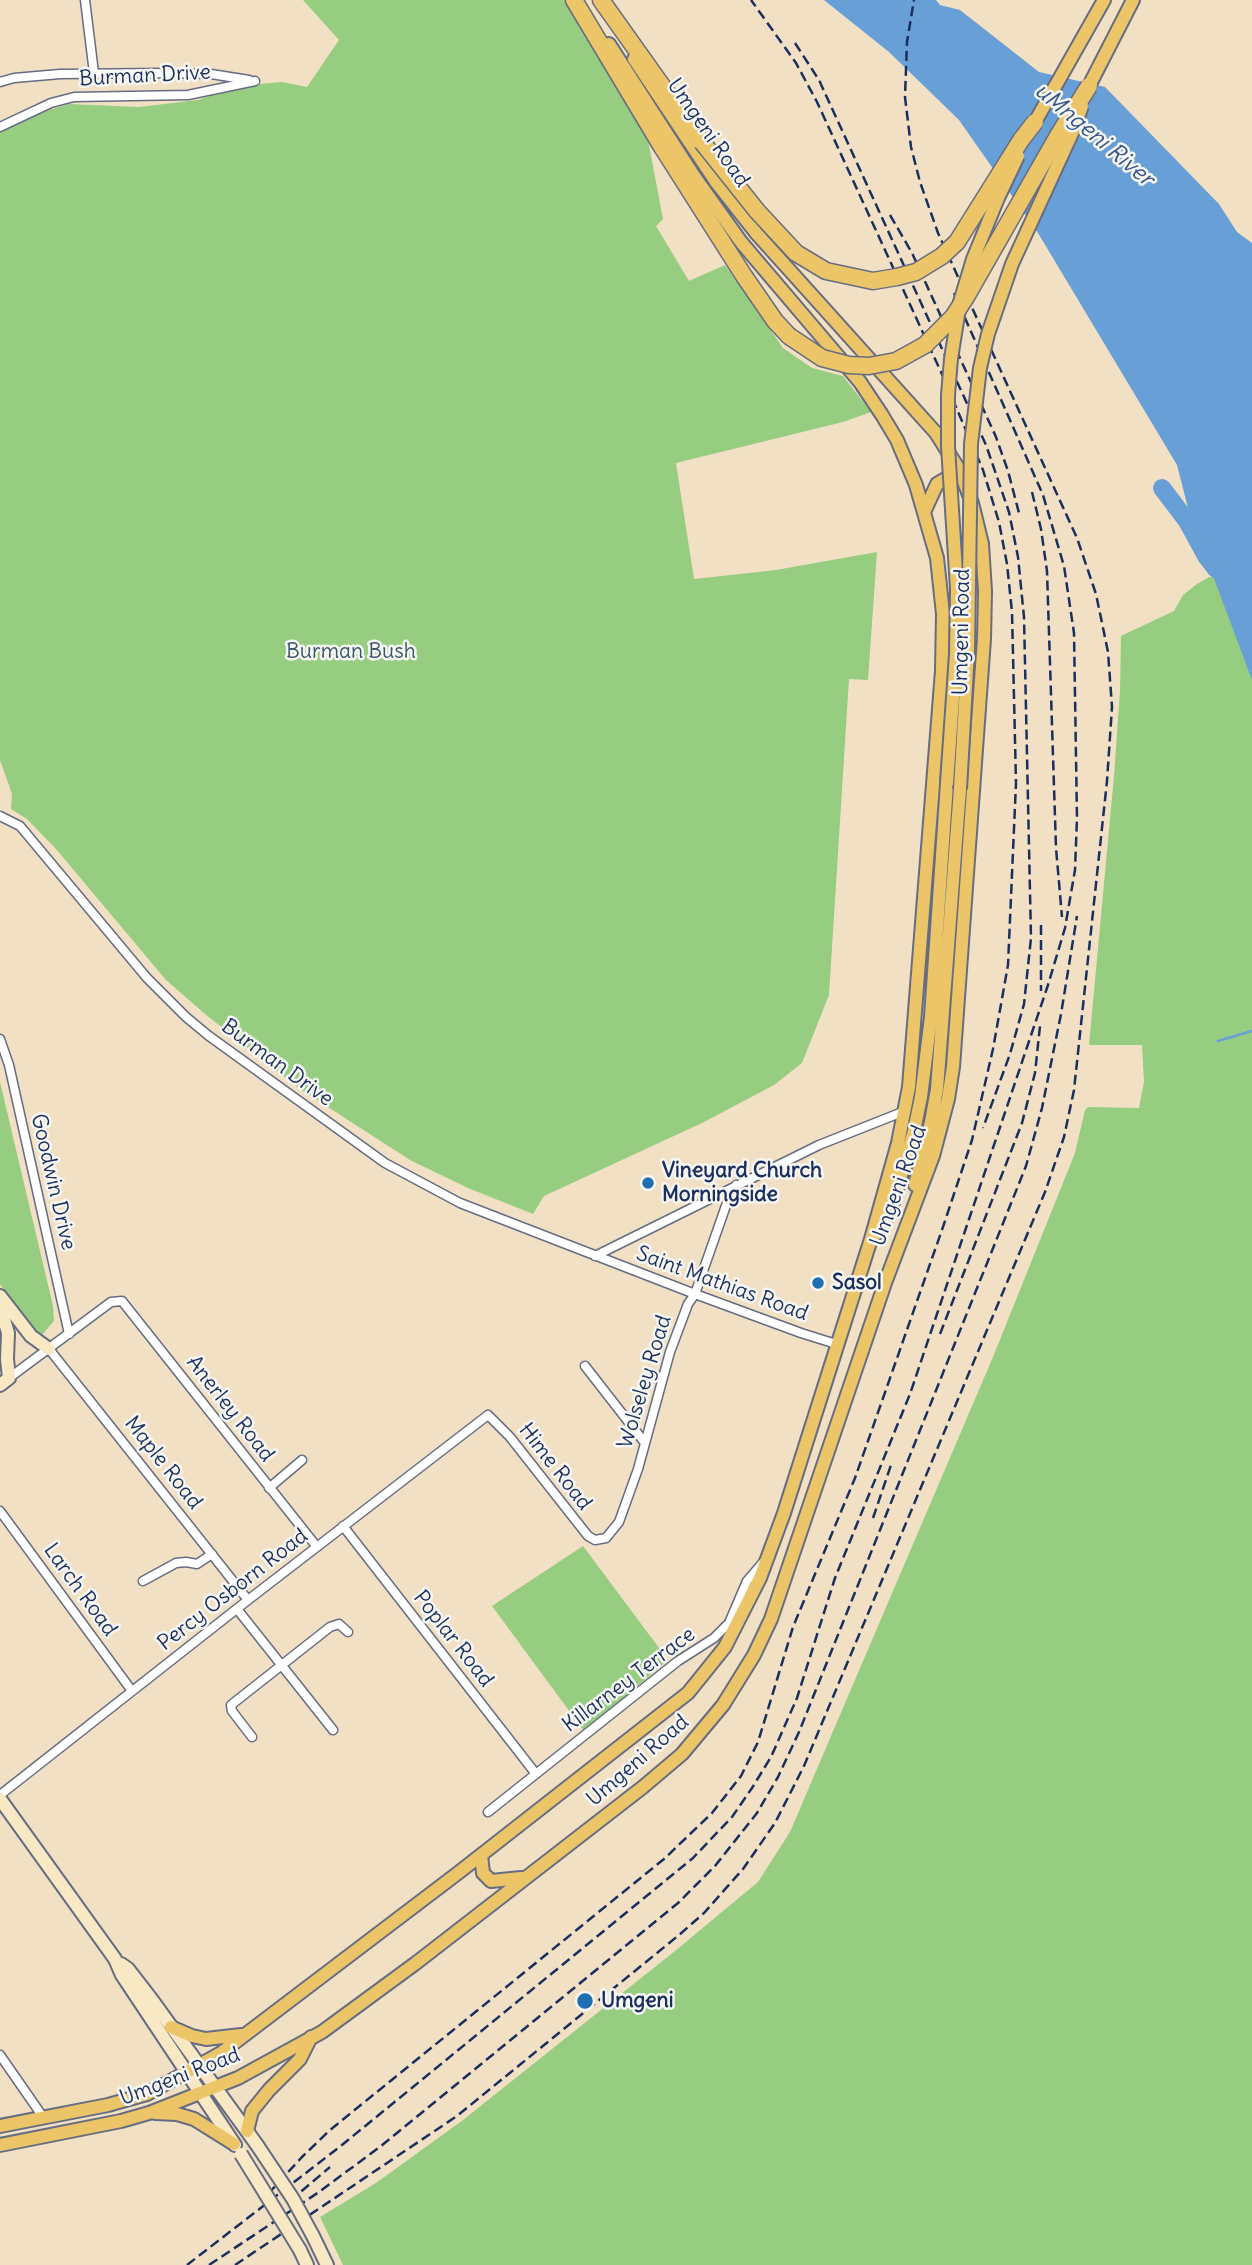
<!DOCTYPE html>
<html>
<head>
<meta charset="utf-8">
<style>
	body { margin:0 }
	canvas { display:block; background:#f1e0c4 }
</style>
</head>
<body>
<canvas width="1252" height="2265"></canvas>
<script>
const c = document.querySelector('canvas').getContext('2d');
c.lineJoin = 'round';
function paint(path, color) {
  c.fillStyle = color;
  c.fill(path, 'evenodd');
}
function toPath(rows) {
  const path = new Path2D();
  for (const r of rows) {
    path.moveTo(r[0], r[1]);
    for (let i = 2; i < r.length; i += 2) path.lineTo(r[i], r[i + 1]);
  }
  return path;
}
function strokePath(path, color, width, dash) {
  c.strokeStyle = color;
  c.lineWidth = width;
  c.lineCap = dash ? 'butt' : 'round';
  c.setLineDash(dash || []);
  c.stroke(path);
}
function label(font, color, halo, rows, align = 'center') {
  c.font = font + ' Delius,sans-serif';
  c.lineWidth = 5;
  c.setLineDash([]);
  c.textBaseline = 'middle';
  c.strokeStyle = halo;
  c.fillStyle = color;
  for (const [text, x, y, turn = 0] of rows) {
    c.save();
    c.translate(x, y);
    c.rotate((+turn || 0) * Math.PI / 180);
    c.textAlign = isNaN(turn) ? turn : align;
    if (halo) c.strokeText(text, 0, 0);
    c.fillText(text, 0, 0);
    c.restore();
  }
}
paint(toPath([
	[303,0,564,0,648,140,663,219,656,226,689,281,725,265,783,348,812,368,843,376,871,412,843,422,676,463,694,579,776,570,877,552,868,680,849,679,829,995,802,1063,774,1085,702,1123,544,1196,533,1214,468,1188,410,1160,300,1089,205,1014,166,980,56,849,27,819,11,809,12,794,0,760,0,132,43,112,69,104,139,107,198,100,224,91,249,85,282,82,307,87,339,40],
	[1209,577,1216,577,1252,678,1252,2265,343,2265,320,2217,376,2183,463,2120,675,1951,758,1882,790,1832,993,1357,1075,1153,1085,1110,1088,1107,1139,1108,1144,1082,1142,1045,1089,1045,1114,776,1120,691,1121,636,1174,611,1183,595,1197,584],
	[0,1082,53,1306,54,1321,42,1335,33,1333,0,1284],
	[583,1546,668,1660,584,1731,492,1606]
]), '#96cd80');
paint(toPath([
	[824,0,936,0,940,5,960,10,1039,72,1105,87,1219,204,1237,232,1252,243,1252,680,1189,512,1177,465,1038,233,959,120,889,52]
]), '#689fd6');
strokePath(toPath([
	[1218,1041,1252,1031]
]), '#689fd6', 2.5);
strokePath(toPath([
	[1162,488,1187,521,1206,556,1216,569]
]), '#689fd6', 18);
const street = toPath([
	[85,0,94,73],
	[0,82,14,78,60,74,166,73,211,74,249,80],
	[0,127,51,103,74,97,188,95,255,81],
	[0,816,20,826,147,978,186,1017,209,1036,385,1163,460,1203,695,1294,801,1333,836,1344],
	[0,1039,9,1065,69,1334],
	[595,1256,819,1145,905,1111],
	[49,1349,248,1600],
	[585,1366,645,1443],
	[9,1378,111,1302,122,1301,317,1547],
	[269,1488,302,1460],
	[0,1511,132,1691],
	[343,1526,536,1774],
	[143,1581,176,1563,186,1562,197,1564,212,1554],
	[237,1609,333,1730],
	[252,1737,232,1711,231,1705,330,1627,339,1624,348,1632],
	[0,1795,248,1600,488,1415,510,1437,588,1536,595,1540,606,1538,619,1522,638,1469,670,1352,688,1304,695,1294,729,1197,736,1185],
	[488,1812,678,1661,714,1638,729,1623,747,1581,765,1560],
	[0,2055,43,2117]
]);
const secondary = toPath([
	[0,1296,31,1336,49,1349],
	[0,1306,8,1333,7,1359,9,1378,0,1385],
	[0,1799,115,1959,122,1975,235,2145],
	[121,1964,128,1969,152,2000,257,2145],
	[313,2236,327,2265],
	[300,2250,307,2265]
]);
const primary = toPath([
	[1089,86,1133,0],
	[1035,122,1104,0],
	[925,510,937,484,959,471],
	[915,1185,931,1122,937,1089,960,789],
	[876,1234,890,1212,895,1196,914,1131,921,1097,931,1017,947,783],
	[481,1855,483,1873,491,1881,521,1878],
	[171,2027,192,2036,206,2039,241,2035],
	[155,2113,177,2114,194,2119,234,2144],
	[0,2126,108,2105,147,2094,221,2053,458,1873,688,1693,725,1647,760,1578,784,1513,871,1239,898,1143,909,1087,942,671,943,614,937,558,916,485,897,440,882,415,860,382,741,242,694,176,609,44],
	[247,2131,252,2111,269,2090,300,2059,311,2037],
	[0,2145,121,2121,149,2113,238,2078,322,2032,416,1963,643,1787,682,1754,723,1705,754,1655,771,1619,885,1283,933,1156,948,1099,953,1067,984,639,985,591,982,544,972,503,960,471,936,433,757,234,716,182,634,59]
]);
const highway = toPath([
	[574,0,662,147,744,276,775,321,789,336],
	[601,0,702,142]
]);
strokePath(street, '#666d82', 11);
strokePath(secondary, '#666d82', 16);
strokePath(primary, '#666d82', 16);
strokePath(highway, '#666d82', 19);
strokePath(street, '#fff', 8);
strokePath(secondary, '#f8e8c3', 12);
strokePath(primary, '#edc569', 12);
strokePath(highway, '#edc569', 16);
strokePath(toPath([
	[795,43,819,80,986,445,1009,512,1018,557,1024,617,1031,938,1024,1004,1010,1054,983,1128],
	[890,215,912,253,996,437,1008,471,1019,513],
	[1032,492,1041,529,1047,571,1056,848,1062,917],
	[1041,925,1041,991],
	[940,1334,1022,1123,1035,1073,1040,1026],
	[873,1518,891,1465],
	[268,2194,302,2157,330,2130,664,1859,712,1813,741,1776,758,1742,793,1627,855,1478,943,1227,972,1140,993,1049,1008,965,1016,783,1012,612,1007,564,999,522,983,470,941,372,817,102,796,63,751,0],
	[290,2201,330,2167],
	[187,2265,342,2145,693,1858,732,1817,752,1788,771,1757,797,1698,835,1578,910,1394,1048,985,1065,928,1075,870,1077,818,1074,633,1064,566,1043,495,954,293],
	[209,2265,319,2192,381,2146,678,1903,715,1866,757,1813,778,1777,799,1732,1026,1166,1042,1108,1061,1014,1077,916],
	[235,2265,457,2116,679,1935,704,1913,743,1869,775,1823,804,1766,1045,1192,1064,1137,1074,1090,1107,781,1112,707,1108,652,1096,594,1077,538,938,233,920,182,911,147,905,97,907,42,914,0]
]), '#1b2f5e', 2.5, [10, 5]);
const secondaryBridge = toPath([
	[257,2145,293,2199,313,2236],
	[241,2154,300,2250]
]);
const primaryBridge = toPath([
	[947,783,956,654,957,589,948,446,948,395,951,359,960,302,973,259,998,198,1018,156],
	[960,789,968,651,971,444,980,368,988,334,1012,264,1073,131,1082,106]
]);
const highwayBridge = toPath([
	[702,142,757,211,796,253,826,271,873,281,897,277,916,272,942,256,957,242,1021,140,1035,122],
	[789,336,822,358,849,365,869,366,896,361,925,345,953,317,966,297,1059,134,1089,86]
]);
strokePath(secondaryBridge, '#666d82', 16, []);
strokePath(primaryBridge, '#666d82', 16, []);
strokePath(highwayBridge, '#666d82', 19, []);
strokePath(secondaryBridge, '#f8e8c3', 12);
strokePath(primaryBridge, '#edc569', 12);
strokePath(highwayBridge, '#edc569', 16);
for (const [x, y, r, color] of [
	[648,1183,7,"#1f6fb2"],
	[818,1283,7,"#1f6fb2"],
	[585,2001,9,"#1f6fb2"]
]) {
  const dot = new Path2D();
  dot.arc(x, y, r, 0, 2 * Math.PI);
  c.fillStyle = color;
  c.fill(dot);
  strokePath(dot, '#f6f6f2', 2.5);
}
label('21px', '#1b2f5e', '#f6f6f2', [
	["Burman Drive",145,76,-3],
	["Umgeni Road",708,133,55],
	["Umgeni Road",962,632,-89],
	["Burman Drive",277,1063,36],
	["Goodwin Drive",53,1182,77],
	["Umgeni Road",899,1186,-70],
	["Saint Mathias Road",722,1284,20],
	["Wolseley Road",645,1382,-73],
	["Anerley Road",230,1409,52],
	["Maple Road",163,1463,52],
	["Hime Road",555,1467,52],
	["Larch Road",80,1590,54],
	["Percy Osborn Road",233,1590,-38],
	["Poplar Road",453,1639,52],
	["Killarney Terrace",629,1680,-37],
	["Umgeni Road",638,1761,-41],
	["Umgeni Road",180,2077,-21]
]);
label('21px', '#3a5666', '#f6f6f2', [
	["Burman Bush",351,652]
]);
label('bold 21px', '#1b2f5e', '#f6f6f2', [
	["Vineyard Church",662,1171],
	["Morningside",662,1195],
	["Sasol",832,1283],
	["Umgeni",601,2001]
], 'left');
label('italic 23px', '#365688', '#f6f6f2', [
	["uMngeni River",1094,135,40]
]);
</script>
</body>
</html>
